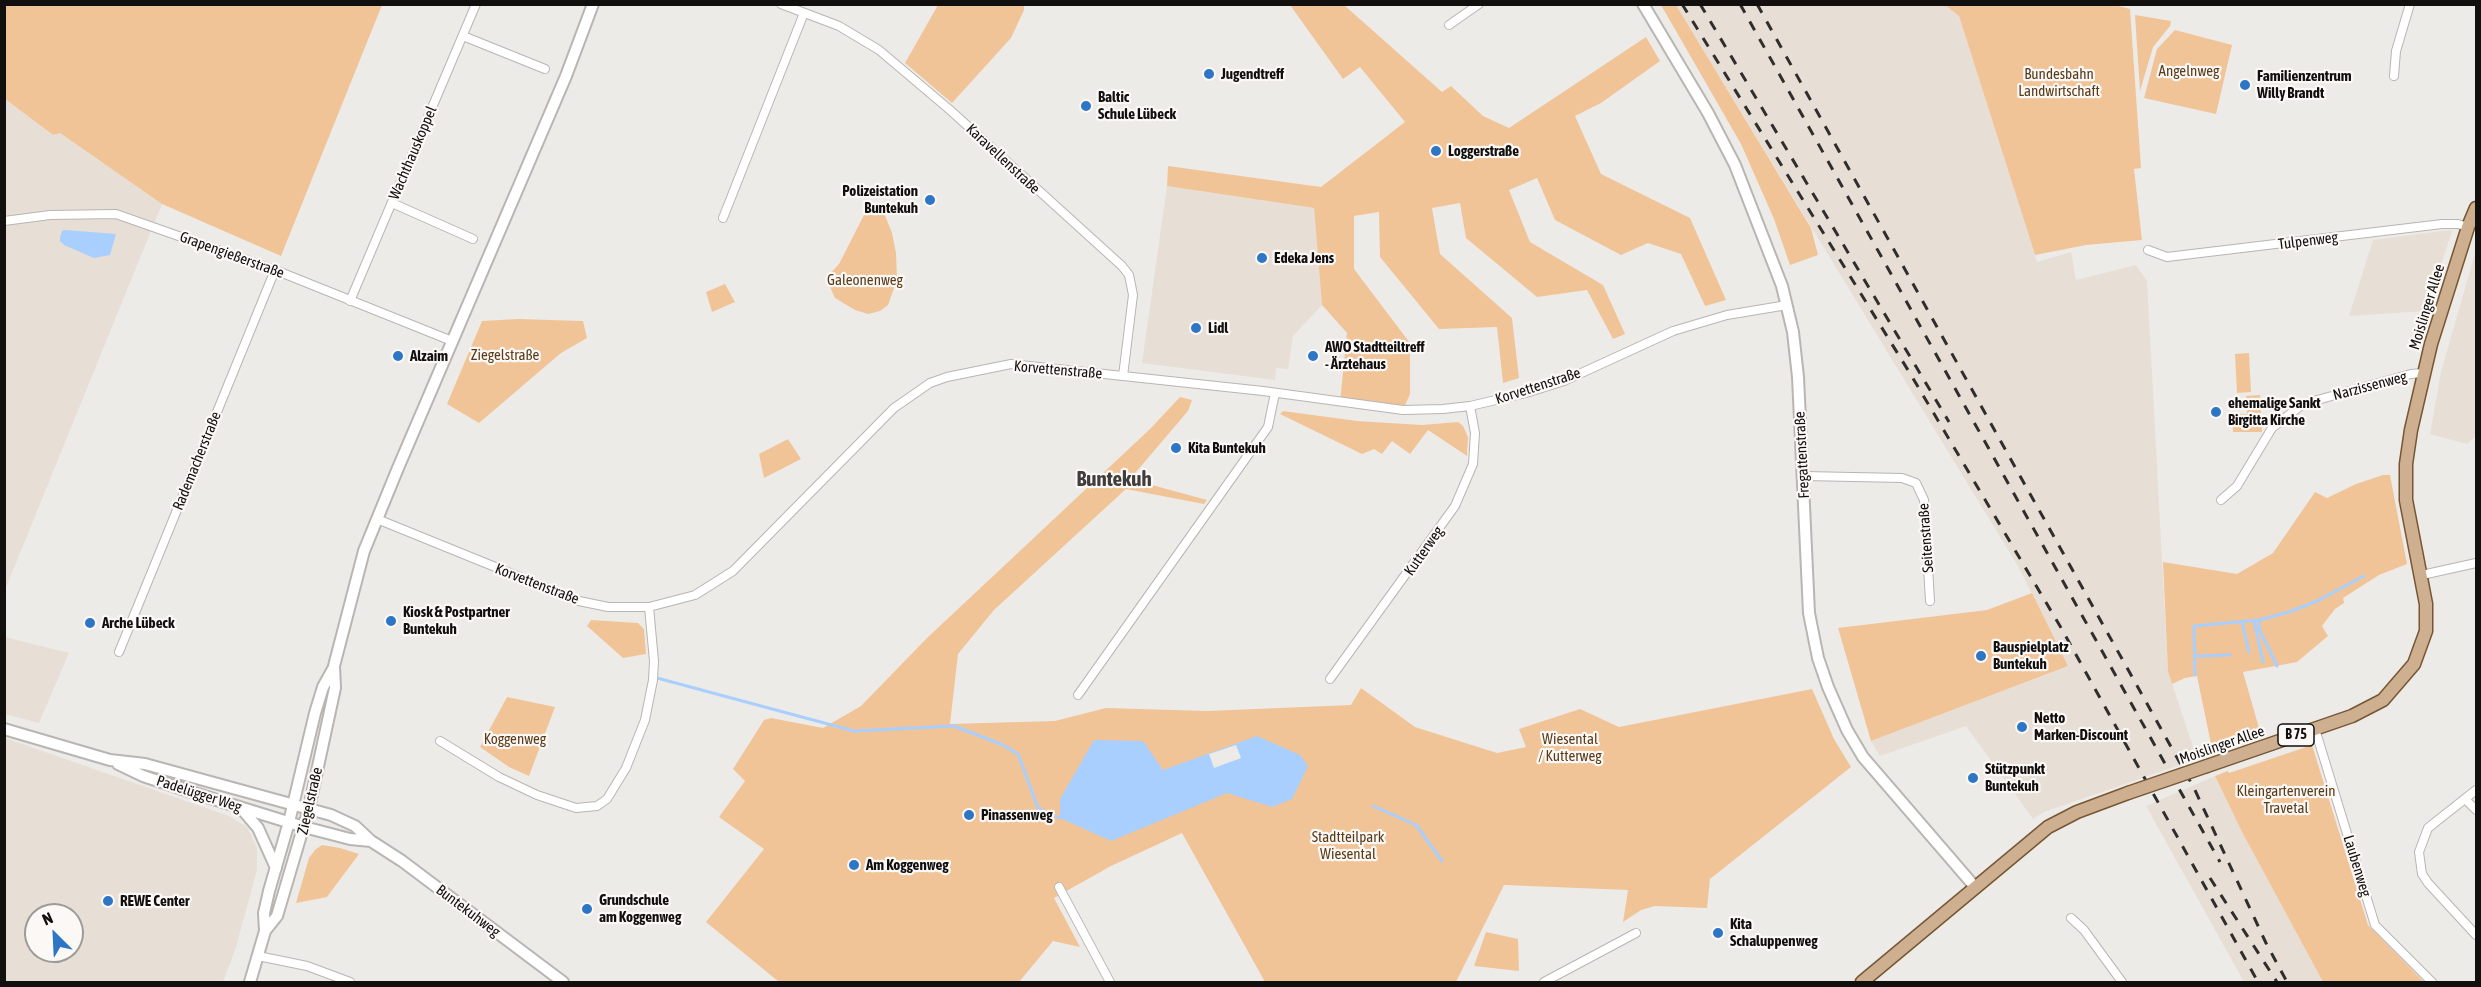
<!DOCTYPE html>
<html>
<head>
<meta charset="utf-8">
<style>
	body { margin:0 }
	#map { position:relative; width:2481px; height:987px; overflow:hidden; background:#edebe8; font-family:"Asap Condensed",sans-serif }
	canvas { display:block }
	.frame { position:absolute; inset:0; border:6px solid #11100f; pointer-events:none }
	.north { position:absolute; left:24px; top:903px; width:60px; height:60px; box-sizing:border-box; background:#fbf8f5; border:2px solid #9d9b99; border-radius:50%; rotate:336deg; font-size:16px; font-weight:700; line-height:24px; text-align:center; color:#11100f }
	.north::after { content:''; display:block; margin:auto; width:21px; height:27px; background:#2d76c6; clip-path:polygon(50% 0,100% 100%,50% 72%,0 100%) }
</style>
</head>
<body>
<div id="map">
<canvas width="2481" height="987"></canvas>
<div class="frame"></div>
<div class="north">N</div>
</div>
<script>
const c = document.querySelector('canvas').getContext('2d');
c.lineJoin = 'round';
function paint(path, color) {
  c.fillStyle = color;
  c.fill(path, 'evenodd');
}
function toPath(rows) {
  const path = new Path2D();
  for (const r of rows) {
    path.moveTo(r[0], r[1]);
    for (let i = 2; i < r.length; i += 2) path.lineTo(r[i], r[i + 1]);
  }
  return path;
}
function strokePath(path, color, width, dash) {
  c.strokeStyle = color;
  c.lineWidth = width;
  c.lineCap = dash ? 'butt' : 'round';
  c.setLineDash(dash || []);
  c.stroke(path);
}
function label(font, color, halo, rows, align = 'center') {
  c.font = font + ' "Asap Condensed",sans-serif';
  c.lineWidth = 4.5;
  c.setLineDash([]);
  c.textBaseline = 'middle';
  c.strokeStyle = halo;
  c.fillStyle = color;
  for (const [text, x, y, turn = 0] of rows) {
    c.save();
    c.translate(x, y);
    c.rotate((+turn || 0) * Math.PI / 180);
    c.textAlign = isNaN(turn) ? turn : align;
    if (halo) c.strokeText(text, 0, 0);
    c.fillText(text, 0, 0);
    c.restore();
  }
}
paint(toPath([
	[1676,5,1945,5,1959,16,2037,262,2071,252,2076,280,2136,265,2147,281,2168,671,2197,759,2044,812,2033,819,1966,726,1880,756,1871,741,2068,666,2019,568],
	[5,99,53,135,60,133,162,204,5,590],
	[1167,186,1314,208,1322,305,1293,336,1288,369,1276,368,1275,380,1142,363],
	[2450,230,2452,231,2426,311,2349,316,2373,240],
	[2476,250,2476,436,2467,444,2430,434,2441,372],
	[5,637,69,653,39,723,5,714],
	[5,738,229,816,247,827,257,848,257,870,236,947,223,982,5,982],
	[36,915,72,915,72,951,36,951],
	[2215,776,2242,832,2323,982,2244,982,2146,806]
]), '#e7ded6');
paint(toPath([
	[5,4,382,4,382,5,281,256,162,204,60,133,53,135,5,99],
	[2111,4,2130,9,2141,168,2134,169,2142,240,2086,245,2035,255,1959,16,1945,5],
	[938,5,1024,5,1024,10,1011,38,952,103,905,63],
	[1290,5,1344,5,1442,92,1451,86,1483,116,1509,128,1646,37,1660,61,1601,103,1575,116,1601,174,1690,218,1726,300,1705,306,1681,254,1648,243,1621,255,1555,220,1537,178,1509,190,1530,242,1603,285,1625,334,1613,339,1587,290,1537,297,1466,238,1460,203,1432,208,1440,254,1512,318,1519,378,1503,383,1497,327,1439,329,1380,257,1379,212,1354,216,1354,269,1410,343,1410,394,1403,410,1340,402,1347,333,1322,305,1314,208,1167,186,1168,166,1321,187,1405,122,1360,67,1343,79],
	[1661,5,1676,5,1811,228,1818,255,1790,265,1774,219,1741,144],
	[2135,15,2171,21,2170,26,2153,47,2140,91],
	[2175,30,2232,45,2216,114,2144,98,2157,49],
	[872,206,884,213,892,233,896,253,897,280,888,305,880,311,868,314,855,310,835,298,826,278,839,264,866,211],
	[725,284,735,302,712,312,706,292],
	[518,319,583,321,587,338,561,353,479,423,447,404,482,321],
	[2249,353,2251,392,2237,393,2235,354],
	[2260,395,2262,432,2233,432,2232,414,2247,414,2246,396],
	[1180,397,1192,400,1188,411,1130,479,1207,500,1204,504,1126,489,994,610,958,654,950,724,1055,721,1106,708,1207,711,1351,705,1361,688,1415,727,1497,753,1526,747,1519,729,1580,709,1619,727,1812,689,1834,739,1851,767,1710,879,1707,908,1655,906,1641,910,1623,922,1628,890,1504,885,1456,982,1265,982,1182,833,1111,866,1054,898,1080,947,1053,941,1019,982,779,982,706,922,764,849,719,817,745,781,733,769,764,720,771,718,823,728,861,706,927,638,1150,429],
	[1283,411,1357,421,1422,425,1458,422,1463,426,1468,437,1467,456,1428,430,1410,454,1392,441,1382,454,1374,449,1362,454,1280,414],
	[788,439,801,459,764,478,759,454],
	[2383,475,2390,475,2407,564,2379,575,2343,598,2344,603,2335,609,2322,626,2328,636,2297,662,2243,672,2259,728,2211,744,2197,676,2185,678,2172,684,2168,671,2163,562,2237,574,2273,553,2315,492,2327,498,2356,484],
	[2032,593,2068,666,1871,741,1838,628,1987,610],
	[591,620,638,623,644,629,646,654,623,658,587,626],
	[507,697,555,707,529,776,509,767,480,747],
	[2312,745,2368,925,2424,982,2323,982,2242,832,2215,776,2228,771,2229,773],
	[322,845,340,848,359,854,327,897,296,903,309,858,315,850],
	[1486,932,1518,939,1519,971,1474,966]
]), '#f1c498');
paint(toPath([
	[65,230,116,234,110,255,94,258,64,245,60,241,60,237,62,231],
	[1257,736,1300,755,1308,766,1292,799,1272,807,1227,793,1111,841,1060,818,1060,799,1094,740,1143,741,1163,770]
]), '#a9cffe');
paint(toPath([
	[1236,745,1241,758,1214,768,1209,754]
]), '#edebe8');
strokePath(toPath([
	[2254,621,2263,662],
	[2259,621,2259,629,2277,666],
	[2242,622,2249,652],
	[2196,656,2230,655],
	[2195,675,2194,626,2259,620,2289,612,2317,601,2364,576],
	[657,678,854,731,954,726,1003,745,1018,754,1038,808,1060,818],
	[1373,806,1416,825,1442,861]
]), '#a9cffe', 3);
const street = toPath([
	[781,4,839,26,879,50,950,110,1122,266,1129,275,1133,295,1123,376],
	[1449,25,1479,4],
	[463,36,545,69],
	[2394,76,2396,51,2410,4],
	[392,203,473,239],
	[723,218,804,13],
	[4,221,50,215,116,214,275,270,452,341],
	[2148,250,2167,257,2442,224,2458,224,2468,227],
	[350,301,476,4],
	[1804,476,1902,478,1916,483,1924,500,1930,601],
	[2221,500,2237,486,2272,428,2303,404,2411,374,2422,373],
	[377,519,579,601,608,607,649,607,695,595,733,571,894,408,930,383,947,377,1011,364,1263,391,1403,410,1443,409,1470,406,1526,393,1564,381,1673,331,1727,315,1787,305],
	[2422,575,2476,563],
	[119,652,275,270],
	[1330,679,1455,506,1473,464,1475,433,1470,406],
	[1078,695,1268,427,1275,393],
	[2315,729,2375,925,2432,982],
	[440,741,499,777,537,795,576,808,597,806,607,799,626,768,645,720,653,680,654,661,649,607],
	[2476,790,2428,828,2419,852,2422,874,2428,883,2476,935],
	[2466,800,2476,810],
	[1059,887,1110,982],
	[2071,918,2084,930,2122,982],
	[258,956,307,966,350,982],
	[1544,982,1636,933]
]);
const secondary = toPath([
	[1643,4,1708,113,1735,165,1782,286,1793,332,1798,377,1809,613,1818,658,1828,687,1847,730,1863,757,1975,887],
	[4,729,110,760,145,764,331,815,355,826,371,841,402,861,563,982],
	[118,764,143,776,207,797,304,827,350,839,371,841],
	[241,808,258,828,276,868],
	[265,931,277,916,309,808,335,688,334,666,364,551,398,468,566,76,593,4],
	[250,982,265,931,264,913,269,891,289,822,315,713,323,687,333,669]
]);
const primary = toPath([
	[2207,766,2352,716,2383,700,2414,664,2426,631,2426,604,2406,500,2406,464,2411,430,2431,344,2468,227,2476,208],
	[1862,982,2048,827,2077,812,2128,793]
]);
strokePath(street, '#b8b5b3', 10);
strokePath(secondary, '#b8b5b3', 14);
strokePath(primary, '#765633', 15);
strokePath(street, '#fff', 8);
strokePath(secondary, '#fff', 10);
strokePath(primary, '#ceb091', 12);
strokePath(toPath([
	[1682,4,1911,375,2060,626,2258,982],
	[1700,4,1949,422],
	[1740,4,2220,862],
	[1757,4,2194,788,2266,943,2287,982],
	[2210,878,2277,982]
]), '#302e2d', 3, [10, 10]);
const primaryBridge = toPath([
	[2128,793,2207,766]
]);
strokePath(primaryBridge, '#765633', 15, []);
strokePath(primaryBridge, '#ceb091', 12);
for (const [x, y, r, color] of [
	[1209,74,6,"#2d76c6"],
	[2245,85,6,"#2d76c6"],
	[1086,106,6,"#2d76c6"],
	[1436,151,6,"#2d76c6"],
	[930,200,6,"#2d76c6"],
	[1262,258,6,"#2d76c6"],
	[1196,328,6,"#2d76c6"],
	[398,356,6,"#2d76c6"],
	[1313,356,6,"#2d76c6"],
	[2216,412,6,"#2d76c6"],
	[1176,448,6,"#2d76c6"],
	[391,621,6,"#2d76c6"],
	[90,623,6,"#2d76c6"],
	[1981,656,6,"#2d76c6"],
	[2022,727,6,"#2d76c6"],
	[1973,778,6,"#2d76c6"],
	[969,815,6,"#2d76c6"],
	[854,865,6,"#2d76c6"],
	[108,901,6,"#2d76c6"],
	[587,909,6,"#2d76c6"],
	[1718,933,6,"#2d76c6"]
]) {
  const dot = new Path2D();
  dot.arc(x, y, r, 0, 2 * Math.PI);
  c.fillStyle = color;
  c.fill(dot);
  strokePath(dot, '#fbf8f5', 2);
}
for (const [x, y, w] of [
	[2296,735,36]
]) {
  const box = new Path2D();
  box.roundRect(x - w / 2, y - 11, w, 22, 4.5);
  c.fillStyle = '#fbf8f5';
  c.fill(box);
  strokePath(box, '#11100f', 1.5);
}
label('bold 14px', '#11100f', null, [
	["B 75",2296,735]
]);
label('15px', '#593b1a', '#fbf8f5', [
	["Angelnweg",2189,71],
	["Bundesbahn",2059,74],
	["Landwirtschaft",2059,91],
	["Galeonenweg",865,280],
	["Ziegelstraße",505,355],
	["Koggenweg",515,739],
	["Wiesental",1570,739],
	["/ Kutterweg",1570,756],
	["Kleingartenverein",2286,791],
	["Travetal",2286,808],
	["Stadtteilpark",1348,837],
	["Wiesental",1348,854]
]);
label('bold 15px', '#11100f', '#fbf8f5', [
	["Jugendtreff",1221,74],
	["Familienzentrum",2257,76],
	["Willy Brandt",2257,93],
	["Baltic",1098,97],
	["Schule Lübeck",1098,114],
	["Loggerstraße",1448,151],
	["Polizeistation",918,191,"right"],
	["Buntekuh",918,208,"right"],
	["Edeka Jens",1274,258],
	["Lidl",1208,328],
	["AWO Stadtteiltreff",1325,347],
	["- Ärztehaus",1325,364],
	["Alzaim",410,356],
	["ehemalige Sankt",2228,403],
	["Birgitta Kirche",2228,420],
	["Kita Buntekuh",1188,448],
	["Kiosk & Postpartner",403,612],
	["Buntekuh",403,629],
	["Arche Lübeck",102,623],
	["Bauspielplatz",1993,647],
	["Buntekuh",1993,664],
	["Netto",2034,718],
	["Marken-Discount",2034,735],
	["Stützpunkt",1985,769],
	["Buntekuh",1985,786],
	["Pinassenweg",981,815],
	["Am Koggenweg",866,865],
	["Grundschule",599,900],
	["am Koggenweg",599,917],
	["REWE Center",120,901],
	["Kita",1730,924],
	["Schaluppenweg",1730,941]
], 'left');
label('15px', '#11100f', '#fbf8f5', [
	["Wachthauskoppel",413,153,-67],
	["Karavellenstraße",1003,159,43],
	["Tulpenweg",2308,241,-7],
	["Grapengießerstraße",232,255,20],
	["Moislinger Allee",2427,307,-73],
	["Korvettenstraße",1058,370,5],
	["Korvettenstraße",1538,386,-18],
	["Narzissenweg",2370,386,-15],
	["Fregattenstraße",1802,455,-93],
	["Rademacherstraße",197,461,-68],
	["Seitenstraße",1926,538,-94],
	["Kutterweg",1424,551,-55],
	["Korvettenstraße",537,584,21],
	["Moislinger Allee",2222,745,-19],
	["Padelügger Weg",199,794,18],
	["Ziegelstraße",310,801,-77],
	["Laubenweg",2357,866,73],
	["Buntekuhweg",468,911,37]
]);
label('bold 21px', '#403e3c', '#fbf8f5', [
	["Buntekuh",1114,479]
]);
</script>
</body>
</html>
